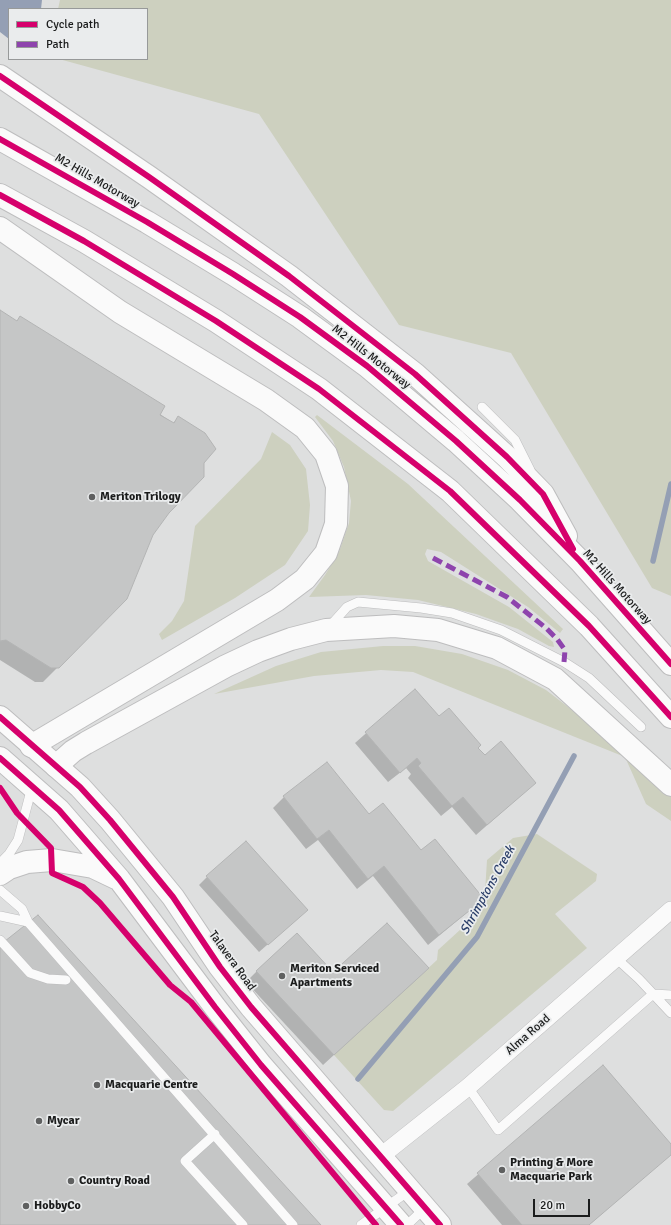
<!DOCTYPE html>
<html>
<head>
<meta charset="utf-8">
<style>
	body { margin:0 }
	#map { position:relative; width:671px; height:1225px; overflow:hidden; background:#dedfdf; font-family:Signika,sans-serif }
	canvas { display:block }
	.legend { position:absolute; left:8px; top:8px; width:140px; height:52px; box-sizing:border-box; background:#eaeced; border:1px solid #979999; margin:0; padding:5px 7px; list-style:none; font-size:12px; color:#1b1c1c }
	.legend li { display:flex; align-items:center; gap:8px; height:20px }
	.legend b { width:20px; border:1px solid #979999 }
	.scale { position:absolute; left:533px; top:1199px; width:57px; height:18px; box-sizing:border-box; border:2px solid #1b1c1c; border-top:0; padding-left:5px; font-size:12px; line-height:14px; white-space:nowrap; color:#1b1c1c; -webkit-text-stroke:3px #eaeced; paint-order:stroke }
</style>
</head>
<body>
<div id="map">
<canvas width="671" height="1225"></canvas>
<ul class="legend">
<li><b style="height:5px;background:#d6006c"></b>Cycle path</li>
<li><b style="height:5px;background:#8e44ad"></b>Path</li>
</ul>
<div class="scale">20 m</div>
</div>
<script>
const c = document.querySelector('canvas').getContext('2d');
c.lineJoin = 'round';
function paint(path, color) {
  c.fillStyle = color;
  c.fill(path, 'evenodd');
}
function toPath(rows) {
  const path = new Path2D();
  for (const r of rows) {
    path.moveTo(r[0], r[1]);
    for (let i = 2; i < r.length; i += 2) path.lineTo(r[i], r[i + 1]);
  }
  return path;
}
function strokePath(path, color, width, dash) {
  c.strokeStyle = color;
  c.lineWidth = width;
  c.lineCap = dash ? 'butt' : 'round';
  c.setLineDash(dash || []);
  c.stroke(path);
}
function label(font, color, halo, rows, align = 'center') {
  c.font = font + ' Signika,sans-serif';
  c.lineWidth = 3.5;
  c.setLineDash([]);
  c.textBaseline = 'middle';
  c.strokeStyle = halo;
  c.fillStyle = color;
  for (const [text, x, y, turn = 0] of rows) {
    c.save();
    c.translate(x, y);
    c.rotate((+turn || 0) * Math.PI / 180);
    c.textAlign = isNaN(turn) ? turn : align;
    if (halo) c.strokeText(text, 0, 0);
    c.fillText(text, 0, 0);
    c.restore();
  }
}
paint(toPath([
	[60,0,671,0,671,596,652,588,511,353,399,325,259,114,59,59,147,59,147,9,58,9],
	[317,415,408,484,563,629,560,633,528,607,441,552,427,549,425,554,428,561,509,607,553,642,554,647,549,646,518,629,476,614,418,600,366,595,309,597,325,575,339,552,349,523,351,501,344,467,333,441,315,417],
	[272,432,290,445,306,469,310,505,308,531,285,565,235,598,162,640,159,634,172,621,184,601,195,526,261,459],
	[383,646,415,646,462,654,508,670,546,690,629,754,671,797,671,821,646,804,625,757,413,672,381,670,314,676,214,694,276,666,321,652],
	[537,834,597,874,596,881,555,914,587,948,393,1111,384,1110,334,1055,437,960,438,950,484,908,487,860,513,838]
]), '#cdd0bf');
paint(toPath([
	[0,0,42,0,41,9,9,9,9,39,0,32]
]), '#949fb4');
paint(toPath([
	[0,311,16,322,20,317,173,423,179,417,203,463,152,535,126,599,43,682,35,682,0,660],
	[415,690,438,717,477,748,484,757,535,783,476,835,452,807,441,816,408,778,411,774,406,768,388,782,355,743],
	[284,797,368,815,421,851,483,899,428,945,373,876,357,889,318,840,306,849,273,808],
	[207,877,298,918,259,952,199,885],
	[257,971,333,974,417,979,323,1065,246,982],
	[603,1066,671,1146,671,1154,589,1225,502,1225,467,1184]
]), '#0003');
strokePath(toPath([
	[653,561,671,484],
	[358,1079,477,937,574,756]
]), '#949fb4', 5.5);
const building = toPath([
	[0,310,17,321,20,316,165,406,160,415,174,423,178,416,205,433,216,449,204,463,204,477,169,513,153,535,127,599,59,668,51,668,6,640,0,641,0,310],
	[415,689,439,716,449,708,481,745,478,748,485,755,501,741,536,783,487,825,463,797,452,806,418,766,421,763,417,758,400,773,365,732,415,689],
	[327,762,369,814,383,803,421,850,435,839,484,899,439,935,384,866,368,879,329,830,317,839,283,796,327,762],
	[246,841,308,910,268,945,206,876,246,841],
	[38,915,321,1225,0,1225,0,945,38,915],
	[387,923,429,968,334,1055,256,971,297,933,333,972,387,923],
	[603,1065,671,1144,671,1155,589,1225,522,1225,477,1173,603,1065]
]);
paint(building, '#c5c6c6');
strokePath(building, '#b3b4b4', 1);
const lane = toPath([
	[482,407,515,440,530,470],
	[330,626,347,607,358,602,421,608,452,613,501,630,564,662,589,678,641,727],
	[0,863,9,854,18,840,32,787],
	[0,890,22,909,28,922,293,1225],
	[0,916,28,922],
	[0,940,30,973,48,979,66,980],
	[616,958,639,979,671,1013],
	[468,1087,498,1130,653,994,671,995],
	[215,1134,185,1161,243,1225],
	[361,1225,410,1190],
	[407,1225,425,1208]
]);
const street = toPath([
	[381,1156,468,1087,671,910]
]);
const secondary = toPath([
	[0,717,80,787,110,820,173,897,220,967,251,1007,440,1225],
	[0,758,59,810,119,879,215,1007,261,1065,401,1225],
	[0,874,9,868,27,862,52,860,93,867,116,878]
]);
const highway = toPath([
	[0,76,149,177,289,276,415,374,507,457,543,494,566,536],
	[0,139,147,222,233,274,300,317,367,366,456,441,520,500,580,561,671,664],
	[0,195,84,241,216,321,319,389,450,491,589,626,671,717],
	[0,228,120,312,266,400,305,428,326,454,337,486,336,524,326,553,305,579,277,600,31,746],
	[56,766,73,751,86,743,226,666,258,651,291,639,326,630,394,626,438,630,497,648,555,679,671,785]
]);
strokePath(lane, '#bdbdbe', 10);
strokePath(street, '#bdbdbe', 18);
strokePath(secondary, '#bdbdbe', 24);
strokePath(highway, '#bdbdbe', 24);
strokePath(lane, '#fafafa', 9);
strokePath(street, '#fafafa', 17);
strokePath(secondary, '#fafafa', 22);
strokePath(highway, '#fafafa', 22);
strokePath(toPath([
	[433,558,507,597,546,628,557,639,565,650,564,662]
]), '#8e44ad', 5, [10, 5]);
strokePath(toPath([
	[0,76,149,177,289,276,415,374,507,457,543,494,573,549],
	[0,139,147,222,233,274,300,317,367,366,456,441,520,500,580,561,671,664],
	[0,195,84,241,216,321,319,389,450,491,589,626,671,717],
	[0,717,80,787,110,820,173,897,220,967,251,1007,440,1225],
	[0,758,59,810,119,879,215,1007,261,1065,401,1225],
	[0,788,17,813,51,848,52,873,83,887,100,903,170,985,191,1002,376,1225]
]), '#d6006c', 6);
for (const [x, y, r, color] of [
	[92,497,4,"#5f6060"],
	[282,976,4,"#5f6060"],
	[97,1085,4,"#5f6060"],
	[39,1121,4,"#5f6060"],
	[502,1170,4,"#5f6060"],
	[71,1181,4,"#5f6060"],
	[26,1206,4,"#5f6060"]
]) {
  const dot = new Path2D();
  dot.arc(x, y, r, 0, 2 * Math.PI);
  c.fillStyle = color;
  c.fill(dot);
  strokePath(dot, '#eaeced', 1.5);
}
label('12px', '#1b1c1c', '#eaeced', [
	["M2 Hills Motorway",97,181,30],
	["M2 Hills Motorway",371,357,38],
	["M2 Hills Motorway",617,587,48],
	["Talavera Road",232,961,54],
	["Alma Road",528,1035,-41]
]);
label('bold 12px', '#1b1c1c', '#eaeced', [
	["Meriton Trilogy",100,497],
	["Meriton Serviced",290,969],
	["Apartments",290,983],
	["Macquarie Centre",105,1085],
	["Mycar",47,1121],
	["Printing & More",510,1163],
	["Macquarie Park",510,1177],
	["Country Road",79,1181],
	["HobbyCo",34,1206]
], 'left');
label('italic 13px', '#2a3e69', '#eaeced', [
	["Shrimptons Creek",488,890,-61]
]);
</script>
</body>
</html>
